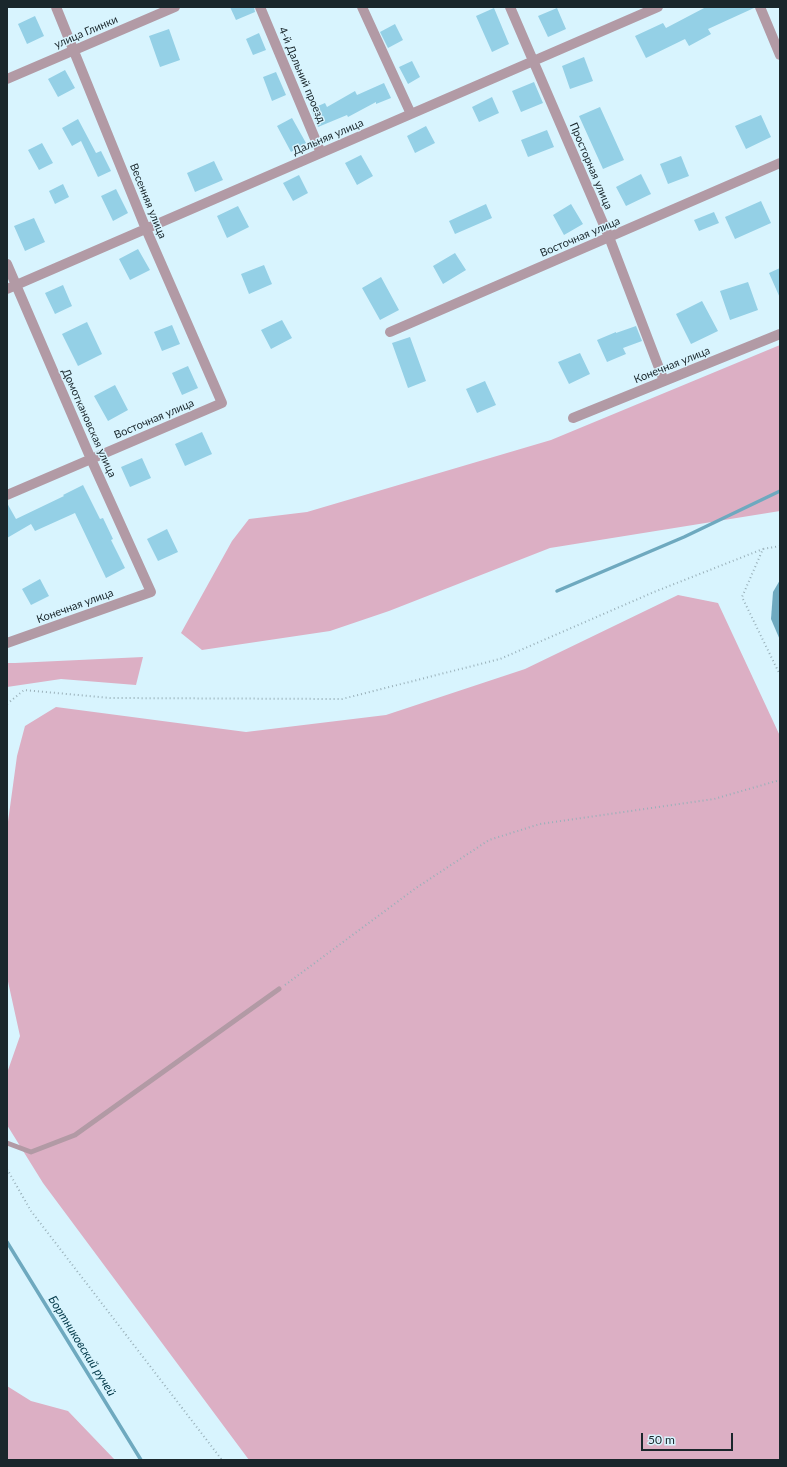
<!DOCTYPE html>
<html>
<head>
<meta charset="utf-8">
<style>
	body { margin:0 }
	#map { position:relative; width:787px; height:1467px; overflow:hidden; background:#d8f4fe; font-family:Lato,sans-serif }
	canvas { display:block }
	.frame { position:absolute; inset:0; border:8px solid #1a272c; pointer-events:none }
	.scale { position:absolute; left:641px; top:1433px; width:92px; height:18px; box-sizing:border-box; border:2px solid #1a272c; border-top:0; padding-left:5px; font-size:12px; line-height:14px; white-space:nowrap; color:#1a272c; -webkit-text-stroke:3px #d8f4fe; paint-order:stroke }
</style>
</head>
<body>
<div id="map">
<canvas width="787" height="1467"></canvas>
<div class="frame"></div>
<div class="scale">50 m</div>
</div>
<script>
const c = document.querySelector('canvas').getContext('2d');
c.lineJoin = 'round';
function paint(path, color) {
  c.fillStyle = color;
  c.fill(path, 'evenodd');
}
function toPath(rows) {
  const path = new Path2D();
  for (const r of rows) {
    path.moveTo(r[0], r[1]);
    for (let i = 2; i < r.length; i += 2) path.lineTo(r[i], r[i + 1]);
  }
  return path;
}
function strokePath(path, color, width, dash) {
  c.strokeStyle = color;
  c.lineWidth = width;
  c.lineCap = dash ? 'butt' : 'round';
  c.setLineDash(dash || []);
  c.stroke(path);
}
function label(font, color, halo, rows, align = 'center') {
  c.font = font + ' Lato,sans-serif';
  c.lineWidth = 3;
  c.setLineDash([]);
  c.textBaseline = 'middle';
  c.strokeStyle = halo;
  c.fillStyle = color;
  for (const [text, x, y, turn = 0] of rows) {
    c.save();
    c.translate(x, y);
    c.rotate((+turn || 0) * Math.PI / 180);
    c.textAlign = isNaN(turn) ? turn : align;
    if (halo) c.strokeText(text, 0, 0);
    c.fillText(text, 0, 0);
    c.restore();
  }
}
paint(toPath([
	[780,345,780,511,550,548,389,611,330,631,202,650,181,633,232,541,249,519,307,512,551,440],
	[678,595,718,603,780,736,780,1460,249,1460,43,1183,7,1125,7,1073,20,1036,7,977,7,829,17,756,25,726,56,707,246,732,386,715,525,669],
	[143,657,136,685,61,679,7,687,7,663,15,663],
	[7,1386,31,1401,68,1411,115,1460,7,1460]
]), '#dcafc4');
paint(toPath([
	[780,580,780,640,771,619,773,592]
]), '#6ea9bf');
strokePath(toPath([
	[557,591,684,537,780,491],
	[7,1242,141,1460]
]), '#6ea9bf', 3.5);
paint(toPath([
	[230,7,254,7,255,12,236,20],
	[706,7,754,7,754,8,708,29,711,34,689,46,685,39,646,58,635,36,663,23,666,28],
	[494,8,509,44,492,52,476,16],
	[557,8,566,29,548,37,538,16],
	[35,16,44,36,27,44,18,24],
	[395,24,403,40,388,48,380,32],
	[169,29,180,60,160,67,149,36],
	[259,33,266,50,253,55,246,39],
	[584,57,593,81,570,89,562,66],
	[412,61,420,77,408,84,399,67],
	[65,70,75,88,58,97,48,79],
	[276,72,286,95,272,101,263,77],
	[534,82,543,103,521,112,512,91],
	[384,83,391,98,376,104,376,102,348,117,347,115,318,127,311,109,325,103,327,107,355,91,357,95],
	[492,97,499,113,479,122,472,107],
	[600,107,624,160,603,169,579,116],
	[761,115,771,137,746,149,735,126],
	[292,118,306,143,291,152,277,126],
	[78,119,96,153,101,151,111,171,98,177,81,141,72,146,62,128],
	[426,126,435,143,415,153,407,136],
	[547,130,554,147,528,157,521,140],
	[42,143,53,163,39,170,28,150],
	[361,155,373,176,357,185,345,163],
	[681,156,689,176,668,184,660,164],
	[214,161,223,180,195,192,187,173],
	[641,174,651,194,626,206,616,187],
	[299,175,308,193,293,201,283,183],
	[63,184,69,197,55,204,49,191],
	[116,189,128,213,113,221,101,196],
	[761,201,771,223,735,239,725,217],
	[486,204,492,218,455,234,449,221],
	[571,204,583,224,564,235,553,215],
	[238,206,249,227,227,238,217,216],
	[714,212,719,223,699,231,694,220],
	[34,218,45,242,25,251,14,226],
	[138,249,150,270,130,280,119,259],
	[455,253,466,270,443,284,433,266],
	[264,265,272,284,249,294,241,274],
	[780,268,780,298,769,273],
	[381,277,399,310,380,320,362,288],
	[748,282,758,310,730,320,720,291],
	[63,285,72,306,55,314,45,293],
	[702,301,718,331,691,344,676,314],
	[282,320,292,338,271,349,261,330],
	[87,322,102,354,78,366,62,334],
	[172,325,180,344,162,351,154,332],
	[636,326,642,341,623,348,626,354,607,362,597,340,616,332,616,333],
	[410,337,426,381,408,388,392,343],
	[580,353,590,374,569,384,558,362],
	[188,366,198,388,182,395,172,373],
	[485,381,496,405,477,413,466,389],
	[115,385,128,410,108,421,94,396],
	[202,432,212,454,185,466,175,444],
	[142,458,151,478,130,487,121,467],
	[83,485,100,519,103,518,113,539,111,540,125,568,106,578,75,513,35,531,31,524,7,538,7,503,16,519,64,496,63,495],
	[167,529,178,552,158,561,147,539],
	[40,579,49,596,31,605,22,589]
]), '#94d0e6');
strokePath(toPath([
	[780,546,763,549,742,597,780,675],
	[7,704,24,690,110,698,342,699,500,659,654,592,763,549],
	[285,985,416,888,489,840,540,824,714,799,780,780],
	[7,1169,31,1211,222,1460]
]), '#99b0b9', 2, [1, 3]);
strokePath(toPath([
	[7,1143,31,1152,75,1135,279,989]
]), '#b29aa5', 5);
strokePath(toPath([
	[260,7,321,153],
	[362,7,411,114],
	[510,7,609,237,664,381],
	[760,7,780,55],
	[7,79,175,7],
	[7,264,91,459,151,592,7,643],
	[7,289,658,7],
	[390,332,780,163],
	[573,418,780,334],
	[7,495,222,403,146,229,56,7]
]), '#b29aa5', 10);
label('11px', '#1a272c', '#d8f4fe', [
	["улица Глинки",86,32,-23],
	["4-й Дальний проезд",302,75,67],
	["Дальняя улица",328,137,-23],
	["Просторная улица",591,166,67],
	["Весенняя улица",148,201,68],
	["Восточная улица",580,237,-23],
	["Конечная улица",672,365,-22],
	["Восточная улица",154,419,-23],
	["Домоткановская улица",89,423,66],
	["Конечная улица",75,606,-20]
]);
label('italic 12px', '#003848', '#d8f4fe', [
	["Бортниковский ручей",82,1346,58]
]);
</script>
</body>
</html>
